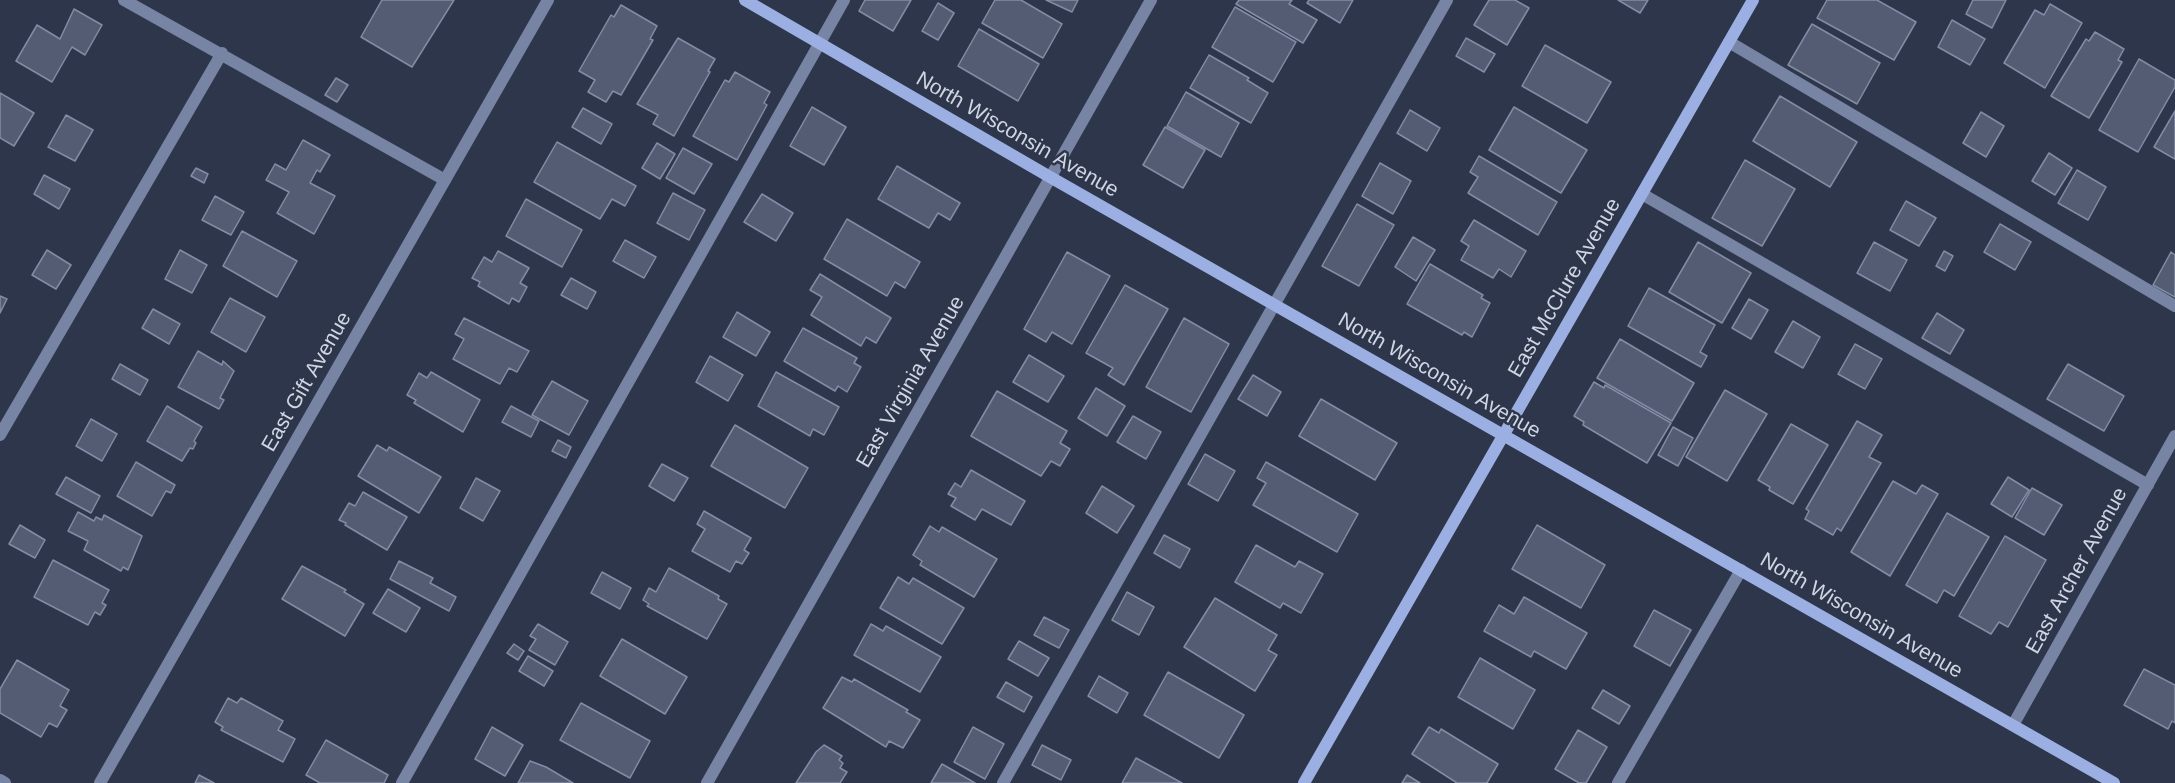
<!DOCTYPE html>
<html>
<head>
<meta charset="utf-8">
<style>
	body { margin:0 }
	canvas { display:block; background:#2e364b }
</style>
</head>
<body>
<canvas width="2175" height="783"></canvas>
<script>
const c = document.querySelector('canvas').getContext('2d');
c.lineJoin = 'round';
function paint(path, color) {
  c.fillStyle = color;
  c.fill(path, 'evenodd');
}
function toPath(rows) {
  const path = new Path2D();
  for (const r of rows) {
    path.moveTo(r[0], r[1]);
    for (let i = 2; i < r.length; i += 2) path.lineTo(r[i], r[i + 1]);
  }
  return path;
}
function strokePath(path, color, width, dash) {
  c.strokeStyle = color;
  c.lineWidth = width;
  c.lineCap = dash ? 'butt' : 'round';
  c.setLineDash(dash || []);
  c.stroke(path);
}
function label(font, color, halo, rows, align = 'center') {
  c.font = font + ' Arial,sans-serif';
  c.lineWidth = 5;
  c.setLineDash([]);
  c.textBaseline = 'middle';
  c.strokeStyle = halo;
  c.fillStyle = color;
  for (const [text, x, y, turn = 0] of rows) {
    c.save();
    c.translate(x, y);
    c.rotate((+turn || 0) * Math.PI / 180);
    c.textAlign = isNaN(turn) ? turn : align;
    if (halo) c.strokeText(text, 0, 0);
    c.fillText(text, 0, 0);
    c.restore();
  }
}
const building = toPath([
	[382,0,454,0,412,67,361,37,382,0],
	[865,0,911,0,893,31,859,11,865,0],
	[995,0,1021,0,1062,24,1043,58,982,23,995,0],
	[1046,0,1078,0,1072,12,1046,0],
	[1239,0,1292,0,1289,4,1317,20,1303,43,1236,4,1239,0],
	[1309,0,1353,0,1340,23,1307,3,1309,0],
	[1489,0,1515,0,1529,8,1507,45,1474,25,1489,0],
	[1618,0,1648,0,1640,13,1618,0],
	[1827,0,1877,0,1916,22,1894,60,1817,18,1827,0],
	[1973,0,2006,0,1992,28,1966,14,1973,0],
	[938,3,954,13,938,40,922,31,938,3],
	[2050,4,2082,23,2045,88,2004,63,2035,10,2044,15,2050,4],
	[621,5,657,26,650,39,653,40,621,95,613,91,606,102,588,92,595,80,579,71,611,15,614,17,621,5],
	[1235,7,1296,42,1273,82,1212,47,1235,7],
	[74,9,102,25,85,55,72,47,52,82,16,61,37,25,60,39,74,9],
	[1952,20,1985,39,1970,65,1938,47,1952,20],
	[1812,24,1880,63,1857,104,1788,65,1812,24],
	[979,29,1039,64,1018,101,958,66,979,29],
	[2095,32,2124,49,2118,60,2122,62,2089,118,2051,96,2086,39,2089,41,2095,32],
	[678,38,715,59,708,71,710,72,674,136,653,124,658,115,637,104,678,38],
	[1466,38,1495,54,1484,72,1456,56,1466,38],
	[1545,45,1611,82,1587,123,1522,86,1545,45],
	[1209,55,1249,78,1247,80,1268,93,1251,123,1190,88,1209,55],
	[2139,59,2175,80,2175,87,2138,152,2099,130,2139,59],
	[735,72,770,92,764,103,767,105,737,160,693,136,725,80,729,82,735,72],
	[336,78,348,85,337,102,325,95,336,78],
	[1186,92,1239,123,1221,157,1167,126,1186,92],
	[0,93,34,113,14,146,0,138,0,93],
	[1780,96,1857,142,1830,187,1753,141,1780,96],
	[812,107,846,127,824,165,790,146,812,107],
	[1514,107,1587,150,1561,193,1489,150,1514,107],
	[583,108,612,124,601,144,572,127,583,108],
	[1410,110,1440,128,1427,151,1397,133,1410,110],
	[2175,111,2175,159,2154,147,2175,111],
	[1981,112,2004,126,1986,157,1963,143,1981,112],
	[66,115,93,130,75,161,48,147,66,115],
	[1165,127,1205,150,1183,188,1143,165,1165,127],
	[303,140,330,155,320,172,317,170,310,183,335,196,314,234,277,213,289,192,266,180,275,164,286,170,303,140],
	[557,142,636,186,625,206,612,199,600,219,534,182,557,142],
	[657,143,675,154,660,179,642,168,657,143],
	[683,148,712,164,694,194,666,178,683,148],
	[2049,153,2072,168,2055,195,2032,181,2049,153],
	[1479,156,1557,202,1538,235,1468,193,1478,177,1470,172,1479,156],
	[1745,160,1795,189,1762,246,1712,218,1745,160],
	[1380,163,1411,181,1393,214,1362,196,1380,163],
	[897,166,960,203,950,220,938,213,929,228,878,199,897,166],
	[196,168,208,174,204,183,191,176,196,168],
	[2077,170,2106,187,2088,220,2058,203,2077,170],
	[44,175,70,189,59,209,34,194,44,175],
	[673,193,705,210,689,240,657,223,673,193],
	[762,194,793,213,776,241,744,222,762,194],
	[215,196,244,212,231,235,202,220,215,196],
	[526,199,582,230,562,267,506,236,526,199],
	[1906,201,1936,218,1919,246,1890,230,1906,201],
	[1357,204,1394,225,1359,286,1322,266,1357,204],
	[847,219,920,262,905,288,895,282,887,296,824,259,847,219],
	[1474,220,1526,251,1511,277,1499,269,1493,278,1461,260,1469,246,1461,241,1474,220],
	[2000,224,2031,242,2015,270,1984,252,2000,224],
	[242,231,297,261,277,297,223,266,242,231],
	[1413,237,1435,250,1416,281,1395,267,1413,237],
	[625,240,656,257,644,278,613,261,625,240],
	[1698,242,1751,273,1722,323,1669,292,1698,242],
	[1874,242,1907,260,1890,291,1857,273,1874,242],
	[47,250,71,265,56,289,32,275,47,250],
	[180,250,207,265,192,293,165,279,180,250],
	[498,251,529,268,520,283,527,287,519,302,512,298,509,304,478,286,480,282,472,278,484,257,492,262,498,251],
	[1944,251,1953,256,1945,271,1936,266,1944,251],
	[1067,252,1110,276,1072,344,1052,332,1046,342,1024,329,1067,252],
	[2171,252,2175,255,2175,297,2153,285,2171,252],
	[1430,264,1483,295,1481,298,1490,303,1472,337,1464,332,1462,335,1407,304,1430,264],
	[820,274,891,318,876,343,866,337,861,346,811,315,822,297,810,290,820,274],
	[571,278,596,292,587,309,561,295,571,278],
	[1125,285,1168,309,1124,385,1108,375,1113,368,1086,353,1125,285],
	[1649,288,1715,325,1700,352,1707,356,1701,367,1628,326,1649,288],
	[0,296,7,299,0,313,0,296],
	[230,298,265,317,246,352,211,332,230,298],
	[1749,299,1768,310,1751,339,1732,328,1749,299],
	[153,309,180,324,169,344,142,328,153,309],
	[737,312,770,332,756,356,723,337,737,312],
	[1937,313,1964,330,1950,354,1922,338,1937,313],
	[464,318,529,351,517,372,509,368,500,384,453,359,464,339,455,334,464,318],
	[1184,318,1229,344,1191,412,1146,387,1184,318],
	[1793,321,1820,337,1803,368,1775,352,1793,321],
	[803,328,857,358,854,363,861,367,847,392,838,386,835,391,784,361,803,328],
	[1620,339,1694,383,1672,421,1597,378,1620,339],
	[1855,344,1882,359,1865,389,1838,374,1855,344],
	[198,351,222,365,223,361,234,371,220,398,224,400,219,409,178,387,198,351],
	[1029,355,1064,376,1048,402,1013,382,1029,355],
	[710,356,743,375,728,401,696,382,710,356],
	[120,364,148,380,140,395,112,379,120,364],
	[2068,364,2124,396,2104,431,2047,399,2068,364],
	[431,372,480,400,463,432,414,403,416,400,407,395,419,373,427,378,431,372],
	[776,372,839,407,824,435,813,429,810,436,758,406,776,372],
	[1253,375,1281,392,1267,416,1238,399,1253,375],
	[552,381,588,401,569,435,532,415,552,381],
	[1594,382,1604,388,1605,385,1671,423,1647,463,1583,425,1584,422,1574,416,1594,382],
	[1096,388,1125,406,1107,436,1078,418,1096,388],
	[1725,390,1767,414,1727,481,1686,457,1725,390],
	[997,391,1067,431,1060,443,1070,449,1060,466,1051,461,1041,476,971,436,997,391],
	[1321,399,1397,443,1375,480,1299,436,1321,399],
	[167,406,202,427,194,441,196,443,193,449,190,448,182,461,147,441,167,406],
	[511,406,539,421,531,437,502,422,511,406],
	[1133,416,1161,432,1146,459,1117,442,1133,416],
	[91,419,117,434,102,461,76,446,91,419],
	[1857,421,1882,435,1869,457,1881,463,1841,531,1837,528,1833,535,1805,519,1809,511,1806,509,1857,421],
	[1791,424,1828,445,1793,504,1769,490,1770,487,1758,480,1791,424],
	[735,425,808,468,785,508,711,466,735,425],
	[1673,427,1693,438,1678,466,1658,455,1673,427],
	[558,440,571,447,566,458,552,451,558,440],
	[377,445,387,451,389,447,441,477,419,513,358,476,377,445],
	[1205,454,1235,471,1218,501,1188,484,1205,454],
	[136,462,175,485,171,493,166,491,152,516,117,496,136,462],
	[1266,462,1358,514,1337,552,1253,505,1266,483,1257,478,1266,462],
	[662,464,688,478,674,501,649,486,662,464],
	[971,470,1025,501,1011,525,982,509,975,520,951,506,956,498,948,494,955,483,961,487,971,470],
	[66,477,100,496,91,513,56,494,66,477],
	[2008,477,2029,490,2012,517,1991,504,2008,477],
	[476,478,500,491,483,521,460,508,476,478],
	[1893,481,1916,494,1922,485,1938,494,1890,576,1851,552,1893,481],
	[1102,486,1134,506,1117,533,1086,513,1102,486],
	[2032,488,2062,505,2044,535,2015,518,2032,488],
	[363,492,407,517,387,550,345,525,346,523,339,520,349,503,355,506,363,492],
	[704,511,751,538,744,550,749,553,742,564,736,561,730,572,692,551,705,529,697,524,704,511],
	[78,512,94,521,96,517,102,520,104,515,142,536,128,570,123,567,121,571,84,550,88,541,68,531,78,512],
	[1947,513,1989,537,1954,596,1944,590,1937,603,1906,585,1947,513],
	[20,525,45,540,35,558,9,544,20,525],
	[1537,525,1605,565,1581,608,1512,569,1537,525],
	[930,526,939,532,942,527,997,559,974,597,920,565,922,561,913,555,930,526],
	[1164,535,1190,549,1180,568,1154,553,1164,535],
	[2005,536,2046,560,2008,627,1999,622,1991,634,1959,616,2005,536],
	[1256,545,1295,567,1299,561,1323,574,1301,613,1283,603,1280,608,1235,582,1256,545],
	[53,560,109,590,102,603,106,605,100,615,95,612,88,625,34,597,53,560],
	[399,561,433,578,430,583,456,597,449,611,390,579,399,561],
	[302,566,346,590,344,592,364,604,345,636,282,599,302,566],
	[669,568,719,596,718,599,727,604,707,639,647,606,649,604,643,600,649,588,656,592,669,568],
	[602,572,631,588,620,609,591,593,602,572],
	[898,577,909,584,913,578,964,608,942,644,880,608,898,577],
	[388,589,420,608,406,632,373,613,388,589],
	[1127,592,1154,607,1139,635,1112,620,1127,592],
	[1524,597,1587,633,1566,669,1534,651,1531,657,1484,631,1499,605,1514,614,1524,597],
	[1215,598,1277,635,1268,650,1277,655,1255,691,1184,647,1215,598],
	[1654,610,1691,630,1670,666,1634,646,1654,610],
	[1044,617,1069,630,1059,648,1034,635,1044,617],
	[538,624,568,642,555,665,529,650,536,639,530,636,538,624],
	[871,624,883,631,886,626,941,657,920,692,854,655,871,624],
	[622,639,687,677,665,714,600,676,622,639],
	[1019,641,1049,658,1038,676,1008,659,1019,641],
	[514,644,524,651,518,660,507,653,514,644],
	[528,656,553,671,544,686,519,671,528,656],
	[1480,658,1535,690,1513,729,1458,697,1480,658],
	[17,660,69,690,60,706,67,710,57,727,49,723,41,737,0,713,0,689,17,660],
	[2144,669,2175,685,2175,723,2172,721,2168,729,2124,705,2144,669],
	[1168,672,1244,715,1219,758,1144,715,1168,672],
	[1099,676,1128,693,1117,713,1088,696,1099,676],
	[842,677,852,682,854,679,908,710,906,712,920,720,903,748,889,741,886,747,823,708,842,677],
	[1006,682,1032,697,1024,712,997,697,1006,682],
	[1603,690,1630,706,1619,724,1592,708,1603,690],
	[228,698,237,703,241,698,283,721,278,730,295,739,283,762,221,730,223,727,215,722,228,698],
	[581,703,650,741,630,778,560,740,581,703],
	[492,727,523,745,505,776,475,759,492,727],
	[973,727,1004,744,985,779,954,762,973,727],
	[1429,727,1439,733,1441,729,1498,764,1487,783,1457,783,1412,754,1429,727],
	[1578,730,1607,747,1586,783,1579,783,1555,769,1578,730],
	[326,740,388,775,384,783,320,783,306,775,326,740],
	[824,745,842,756,839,760,843,763,840,768,847,772,840,783,796,783,816,752,824,745],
	[1042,745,1071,760,1061,780,1032,765,1042,745],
	[1136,758,1182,783,1122,783,1136,758],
	[530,761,546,767,573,783,518,783,530,761],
	[942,764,975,783,931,783,942,764],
	[199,775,214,783,195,783,199,775],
	[1407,775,1420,783,1402,783,1407,775]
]);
paint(building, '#535c73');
strokePath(building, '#828ca4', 1.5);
strokePath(toPath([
	[124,0,445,180],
	[1729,42,2175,306],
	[1642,194,2148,485],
	[0,435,222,53],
	[402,783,844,0],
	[1003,783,1447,0],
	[1618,783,1741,570]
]), '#7784a4', 12);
strokePath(toPath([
	[2013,725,2175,436],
	[0,780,5,783],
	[100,783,548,0],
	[707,783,1151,0]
]), '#7784a4', 12);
strokePath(toPath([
	[745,0,1050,177,2114,783],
	[1304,783,1753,0]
]), '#9bafe3', 12);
label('21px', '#cfd5e2', '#2e364b', [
	["North Wisconsin Avenue",1017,135,30],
	["East McClure Avenue",1565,288,-60],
	["North Wisconsin Avenue",1439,376,30],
	["East Gift Avenue",307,382,-60],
	["East Virginia Avenue",911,382,-60],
	["East Archer Avenue",2077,571,-61],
	["North Wisconsin Avenue",1861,616,30]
]);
</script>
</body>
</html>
